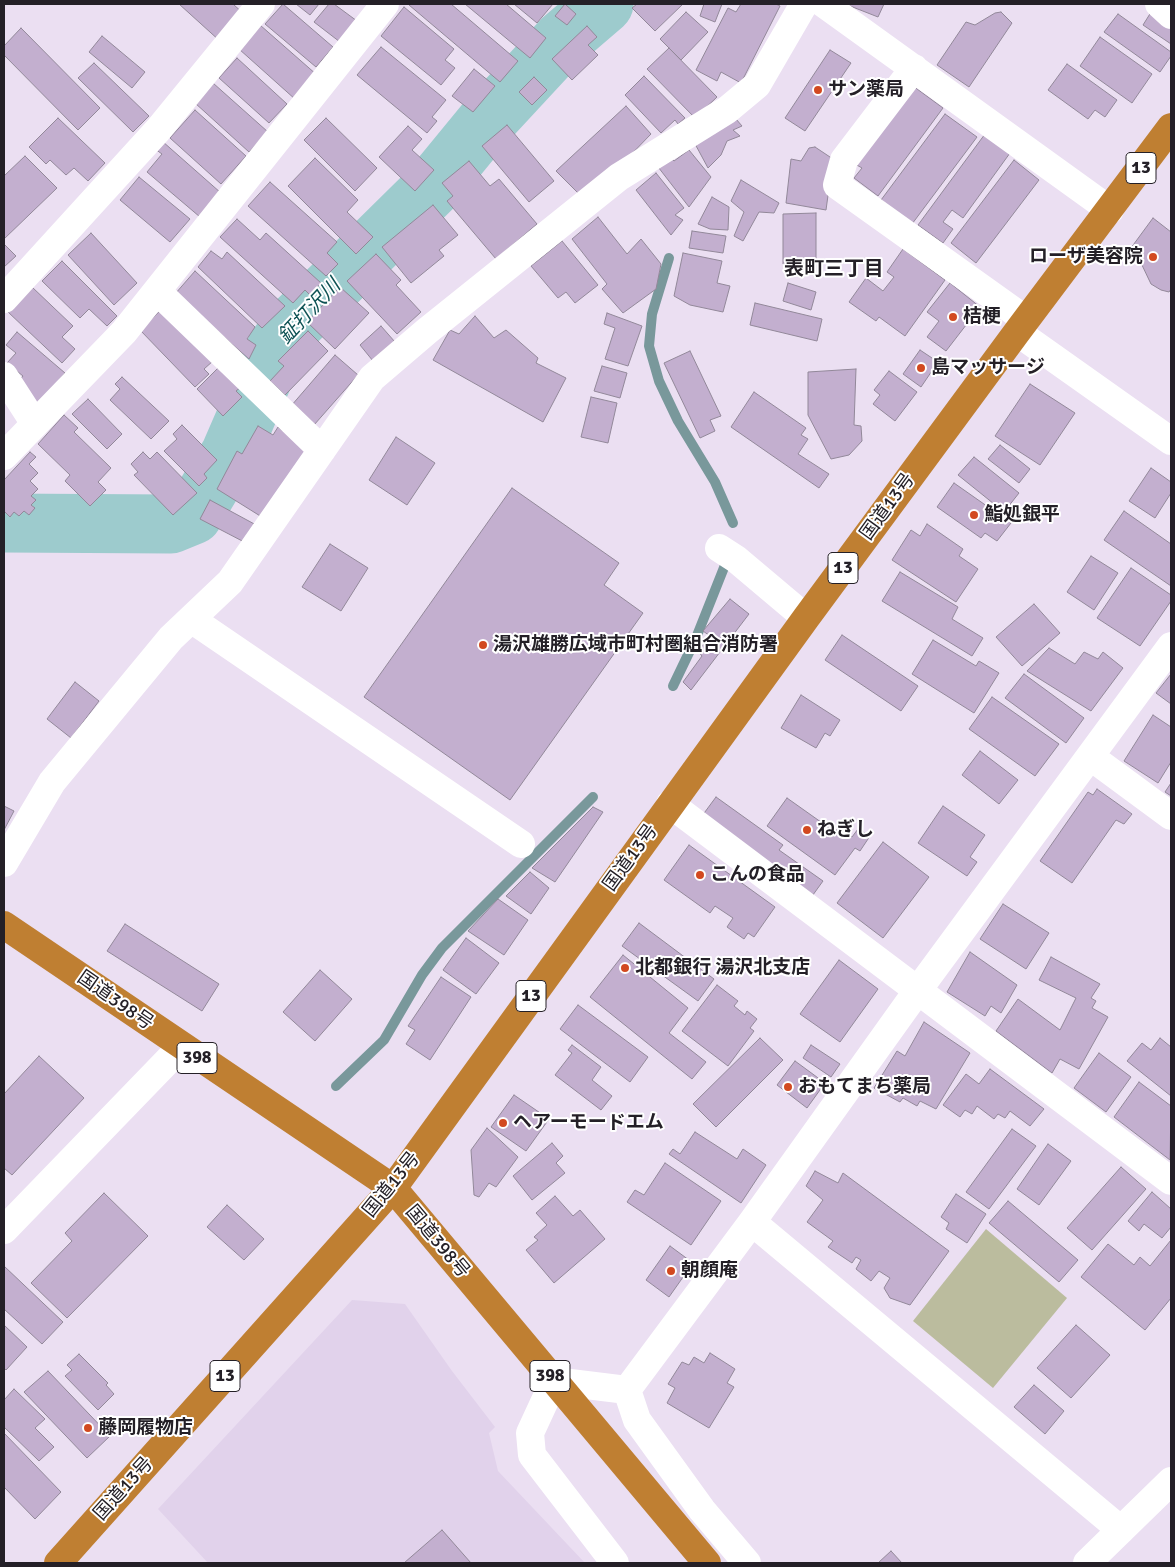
<!DOCTYPE html>
<html>
<head>
<meta charset="utf-8">
<style>
	body { margin:0 }
	#map { position:relative; width:1175px; height:1567px; overflow:hidden; background:#ebdff2; font-family:Signika,sans-serif }
	canvas { display:block }
	.frame { position:absolute; inset:0; border:5px solid #242027; pointer-events:none }
</style>
</head>
<body>
<div id="map">
<canvas width="1175" height="1567"></canvas>
<div class="frame"></div>
</div>
<script>
const c = document.querySelector('canvas').getContext('2d');
c.lineJoin = 'round';
function paint(path, color) {
  c.fillStyle = color;
  c.fill(path, 'evenodd');
}
function toPath(rows) {
  const path = new Path2D();
  for (const r of rows) {
    path.moveTo(r[0], r[1]);
    for (let i = 2; i < r.length; i += 2) path.lineTo(r[i], r[i + 1]);
  }
  return path;
}
function strokePath(path, color, width, dash) {
  c.strokeStyle = color;
  c.lineWidth = width;
  c.lineCap = dash ? 'butt' : 'round';
  c.setLineDash(dash || []);
  c.stroke(path);
}
function label(font, color, halo, rows, align = 'center') {
  c.font = font + ' Signika,"Noto Sans JP",sans-serif';
  c.lineWidth = 4;
  c.setLineDash([]);
  c.textBaseline = 'middle';
  c.strokeStyle = halo;
  c.fillStyle = color;
  for (const [text, x, y, turn = 0] of rows) {
    c.save();
    c.translate(x, y);
    c.rotate((+turn || 0) * Math.PI / 180);
    c.textAlign = isNaN(turn) ? turn : align;
    if (halo) c.strokeText(text, 0, 0);
    c.fillText(text, 0, 0);
    c.restore();
  }
}
paint(toPath([
	[352,1300,405,1304,452,1371,495,1427,489,1433,498,1471,585,1563,208,1563,158,1509]
]), '#e1d2eb');
paint(toPath([
	[986,1229,1067,1298,993,1388,913,1321]
]), '#bbbc9e');
strokePath(toPath([
	[669,258,652,314,649,346,659,381,678,421,715,482,733,523],
	[673,686,696,638,727,560],
	[336,1086,384,1040,422,975,442,948,593,797]
]), '#79989b', 10);
strokePath(toPath([
	[4,523,171,524,193,515,230,454,276,348,292,326,431,189,486,122,562,40,604,4]
]), '#9dcbcd', 59);
const building = toPath([
	[179,4,233,4,245,15,221,42,179,4],
	[283,4,333,47,316,67,265,24,283,4],
	[296,4,319,4,310,15,296,4],
	[329,4,334,4,357,21,340,42,314,22,329,4],
	[410,4,451,4,518,61,500,82,409,5,410,4],
	[465,4,506,4,546,38,530,58,465,4],
	[514,4,553,4,537,23,514,4],
	[565,4,576,14,567,25,555,16,565,4],
	[637,4,683,4,655,31,632,8,637,4],
	[704,4,722,4,715,22,700,16,704,4],
	[741,4,776,4,780,6,741,83,721,72,717,81,696,70,728,8,736,12,741,4],
	[845,4,884,4,878,17,845,4],
	[404,7,454,49,445,60,455,68,441,85,381,36,404,7],
	[1153,9,1171,26,1171,44,1143,25,1153,9],
	[686,12,708,32,681,60,660,39,686,12],
	[1001,12,1012,23,969,87,937,65,966,22,975,25,995,13,1001,12],
	[1118,14,1171,52,1171,56,1160,72,1104,32,1118,14],
	[260,25,317,75,296,100,239,49,260,25],
	[587,26,597,37,588,45,598,55,572,80,552,59,587,26],
	[21,28,100,108,78,130,4,55,4,46,21,28],
	[102,36,145,72,132,88,89,52,102,36],
	[1100,37,1152,74,1132,103,1080,66,1100,37],
	[381,47,446,100,432,117,437,121,427,133,357,75,381,47],
	[669,48,717,97,695,118,647,69,669,48],
	[830,50,851,63,805,131,785,118,830,50],
	[237,58,287,104,269,123,219,78,237,58],
	[94,63,149,116,133,132,78,78,94,63],
	[1067,64,1117,100,1105,117,1095,110,1088,119,1048,90,1067,64],
	[474,69,495,86,473,112,452,96,474,69],
	[644,76,685,118,678,124,675,120,661,133,625,95,644,76],
	[534,77,547,90,532,105,519,92,534,77],
	[213,83,268,132,249,152,195,103,213,83],
	[913,86,943,108,878,196,854,178,862,168,855,164,913,86],
	[626,106,651,134,619,167,579,194,556,171,626,106],
	[195,110,246,156,221,184,170,138,195,110],
	[945,114,977,137,912,224,881,200,945,114],
	[58,118,105,163,88,181,74,168,66,175,50,160,46,164,29,147,58,118],
	[326,118,377,168,355,191,304,140,326,118],
	[736,119,742,126,733,130,740,136,727,141,721,155,708,168,694,142,736,119],
	[507,125,554,181,529,202,482,146,507,125],
	[408,126,422,139,412,150,434,170,415,191,379,157,408,126],
	[985,134,1010,153,963,218,952,210,943,222,953,229,943,243,918,225,985,134],
	[162,141,221,193,200,217,147,172,162,154,155,149,162,141],
	[815,147,833,159,826,210,786,203,791,159,801,161,809,148,815,147],
	[689,150,711,177,689,207,655,163,667,153,674,161,689,150],
	[25,156,57,188,4,239,4,176,25,156],
	[315,158,358,200,347,212,373,237,356,254,288,186,315,158],
	[1014,160,1039,180,976,263,951,243,1014,160],
	[469,161,490,186,499,179,537,224,496,259,447,201,453,196,442,183,469,161],
	[656,173,684,208,675,215,683,220,671,235,636,190,656,173],
	[139,177,190,219,170,242,120,200,139,177],
	[741,180,779,203,774,213,759,212,743,241,734,236,744,212,731,201,741,180],
	[270,182,337,242,327,253,338,264,326,276,248,206,270,182],
	[712,197,729,207,728,230,710,229,698,224,712,197],
	[433,205,458,235,439,250,444,256,411,283,382,247,433,205],
	[816,213,816,264,783,264,783,214,816,213],
	[598,217,627,254,641,239,661,264,656,289,623,313,602,289,607,284,572,239,598,217],
	[1153,218,1171,232,1171,289,1169,292,1161,290,1151,284,1141,263,1128,252,1153,218],
	[237,219,260,240,266,233,321,283,310,295,305,290,293,303,220,237,237,219],
	[692,231,726,236,723,253,689,248,692,231],
	[91,233,137,283,114,305,68,255,91,233],
	[562,241,598,285,575,303,566,292,558,298,531,266,562,241],
	[4,244,16,256,4,267,4,244],
	[903,249,945,280,905,336,879,317,876,321,849,302,866,278,883,291,894,277,887,272,903,249],
	[211,251,222,259,227,252,285,306,262,328,198,267,211,251],
	[683,253,722,261,717,283,730,286,723,312,690,305,674,296,683,253],
	[376,254,401,280,396,285,421,312,397,334,347,281,376,254],
	[62,261,117,316,107,326,89,309,80,318,42,281,62,261],
	[195,271,255,327,247,339,256,345,249,359,175,294,195,271],
	[788,283,816,292,811,310,783,301,788,283],
	[950,283,980,307,946,351,927,337,939,321,927,312,950,283],
	[32,287,73,326,62,337,75,349,62,363,8,312,32,287],
	[340,287,369,313,335,349,307,322,340,287],
	[755,303,822,319,817,341,750,325,755,303],
	[163,308,213,361,204,369,209,374,195,387,140,330,163,308],
	[607,313,642,326,628,366,605,359,615,328,604,324,607,313],
	[475,316,494,338,506,330,538,358,536,363,566,378,543,422,433,360,450,330,459,334,475,316],
	[381,326,395,342,373,361,360,345,381,326],
	[308,331,328,351,285,395,270,381,284,366,278,361,308,331],
	[17,332,65,373,39,404,16,384,23,376,7,363,16,353,6,345,17,332],
	[920,350,938,362,921,387,903,374,920,350],
	[690,351,721,416,710,420,715,431,700,438,664,363,690,351],
	[335,355,358,375,314,425,291,406,335,355],
	[220,366,241,387,236,391,242,397,223,416,197,389,220,366],
	[602,366,627,373,620,398,594,391,602,366],
	[856,369,854,425,861,426,862,441,849,455,831,459,808,415,808,372,856,369],
	[889,371,917,392,895,421,873,404,880,395,874,390,889,371],
	[122,377,169,421,151,439,110,400,120,389,115,384,122,377],
	[1030,384,1075,413,1040,465,995,436,1030,384],
	[754,392,806,428,801,435,808,439,798,454,829,474,819,488,731,427,754,392],
	[591,397,617,403,608,443,581,437,591,397],
	[88,399,122,434,107,449,72,414,88,399],
	[64,415,78,428,74,432,111,468,98,482,106,490,90,506,65,481,70,475,38,444,64,415],
	[182,425,217,460,204,474,207,478,199,486,164,451,177,439,173,434,182,425],
	[258,426,273,435,278,427,307,450,265,519,217,489,237,451,242,454,258,426],
	[396,437,435,463,407,505,369,480,396,437],
	[1000,445,1030,469,1019,483,988,459,1000,445],
	[30,452,36,457,29,464,38,473,30,481,38,489,31,496,36,500,31,505,35,508,29,515,24,511,19,516,14,512,10,517,4,511,4,480,30,452],
	[143,452,150,459,157,452,197,493,173,515,134,475,138,472,131,464,143,452],
	[974,457,1019,493,1004,512,958,475,974,457],
	[1151,468,1171,482,1171,493,1155,518,1129,501,1151,468],
	[954,483,1011,523,997,541,985,533,981,538,937,507,954,483],
	[512,488,619,563,604,585,643,613,510,800,364,697,512,488],
	[210,500,258,526,248,544,200,519,210,500],
	[1124,511,1171,544,1171,586,1104,540,1124,511],
	[927,524,963,549,959,556,978,569,956,602,892,560,911,530,920,536,927,524],
	[330,544,368,568,341,611,302,587,330,544],
	[1091,556,1118,573,1094,610,1067,592,1091,556],
	[1131,568,1171,595,1171,601,1140,646,1097,618,1131,568],
	[900,572,958,607,952,619,983,638,972,656,882,601,900,572],
	[730,599,749,614,691,690,683,682,702,656,698,651,710,636,703,631,730,599],
	[1034,604,1060,633,1022,666,996,637,1034,604],
	[842,635,918,686,901,711,825,660,842,635],
	[933,640,976,666,979,661,999,673,974,713,912,674,933,640],
	[1049,648,1075,664,1084,652,1098,659,1103,652,1123,668,1091,711,1027,671,1049,648],
	[1024,674,1084,718,1066,743,1005,698,1024,674],
	[1171,674,1171,704,1156,693,1171,674],
	[75,682,99,701,71,738,47,719,75,682],
	[801,695,840,720,830,736,825,733,816,748,781,728,801,695],
	[992,697,1059,744,1035,776,969,729,992,697],
	[1153,715,1171,727,1171,762,1158,783,1124,761,1153,715],
	[980,751,1018,780,999,804,962,775,980,751],
	[1171,783,1171,796,1165,792,1171,783],
	[1097,789,1132,814,1124,824,1116,820,1072,883,1040,861,1088,792,1093,795,1097,789],
	[716,797,783,845,779,850,823,881,810,899,699,820,716,797],
	[787,798,835,832,839,827,852,837,858,829,870,836,860,851,855,848,835,875,767,826,787,798],
	[4,806,14,811,4,830,4,806],
	[943,806,985,835,970,857,977,862,967,876,918,843,943,806],
	[593,807,603,812,555,882,532,868,593,807],
	[883,842,929,877,883,938,837,903,883,842],
	[689,845,775,907,754,937,748,933,744,939,727,927,733,918,715,906,710,913,664,880,689,845],
	[530,872,549,888,531,914,506,896,530,872],
	[498,899,528,920,504,955,468,931,498,899],
	[1003,904,1049,933,1026,969,980,939,1003,904],
	[639,923,714,979,698,1001,622,946,639,923],
	[125,924,219,984,202,1011,107,951,125,924],
	[466,938,499,963,476,994,443,970,466,938],
	[970,952,1017,985,1001,1013,991,1006,985,1016,947,992,970,952],
	[623,955,688,1008,669,1033,706,1062,692,1079,590,997,623,955],
	[1051,957,1100,984,1091,998,1096,1001,1092,1008,1108,1017,1079,1069,1060,1059,1052,1073,996,1031,1018,999,1060,1030,1076,998,1039,980,1051,957],
	[839,960,878,989,840,1042,800,1014,839,960],
	[320,970,352,999,315,1041,283,1012,320,970],
	[441,977,471,997,430,1060,406,1044,415,1030,408,1026,441,977],
	[717,985,738,1001,734,1006,745,1015,747,1011,757,1019,750,1028,754,1031,728,1066,682,1031,717,985],
	[578,1005,648,1057,630,1082,560,1029,578,1005],
	[924,1022,970,1053,936,1109,920,1101,917,1106,903,1098,900,1102,874,1088,897,1051,905,1056,924,1022],
	[760,1038,783,1060,716,1127,693,1104,760,1038],
	[1160,1038,1171,1047,1171,1096,1127,1061,1142,1043,1151,1050,1160,1038],
	[572,1045,601,1067,592,1080,612,1096,601,1110,555,1075,572,1053,568,1050,572,1045],
	[811,1045,840,1064,831,1077,803,1058,811,1045],
	[1099,1053,1131,1077,1106,1112,1074,1088,1099,1053],
	[39,1056,84,1098,12,1175,4,1168,4,1094,39,1056],
	[795,1061,825,1083,807,1108,777,1085,795,1061],
	[990,1069,1044,1109,1030,1126,1010,1111,1005,1118,998,1114,994,1119,977,1106,972,1114,965,1110,960,1117,943,1105,966,1074,979,1084,990,1069],
	[1139,1082,1171,1106,1170,1160,1114,1117,1139,1082],
	[514,1095,549,1119,526,1151,491,1127,514,1095],
	[487,1128,518,1157,496,1187,489,1183,479,1197,474,1195,471,1150,487,1128],
	[1012,1129,1036,1146,989,1209,966,1192,1012,1129],
	[695,1132,737,1159,743,1149,766,1165,741,1203,669,1154,673,1149,680,1154,695,1132],
	[552,1143,563,1156,556,1163,565,1173,532,1200,513,1176,552,1143],
	[1048,1144,1071,1161,1039,1205,1017,1189,1048,1144],
	[665,1163,721,1201,691,1245,627,1202,635,1190,644,1195,665,1163],
	[1121,1167,1146,1189,1092,1250,1067,1228,1121,1167],
	[815,1171,838,1183,843,1173,949,1251,910,1305,890,1298,884,1288,890,1278,879,1271,871,1281,856,1269,861,1260,856,1257,852,1263,828,1247,833,1241,807,1222,823,1200,806,1186,815,1171],
	[1152,1192,1171,1209,1171,1227,1162,1238,1144,1224,1139,1231,1128,1221,1152,1192],
	[104,1193,148,1236,67,1318,31,1283,72,1241,65,1233,104,1193],
	[956,1194,986,1214,967,1243,946,1229,949,1223,941,1217,956,1194],
	[555,1196,573,1216,580,1210,605,1239,554,1283,526,1250,538,1240,534,1237,547,1225,536,1213,555,1196],
	[1008,1201,1078,1260,1059,1282,989,1223,1008,1201],
	[227,1205,264,1239,244,1260,207,1227,227,1205],
	[1171,1240,1171,1298,1145,1330,1081,1277,1108,1244,1134,1265,1140,1257,1150,1266,1171,1240],
	[670,1246,693,1263,669,1297,646,1280,670,1246],
	[4,1266,63,1322,42,1344,4,1309,4,1266],
	[4,1325,27,1347,6,1370,4,1368,4,1325],
	[1076,1325,1110,1355,1071,1398,1037,1368,1076,1325],
	[710,1353,735,1369,727,1383,734,1387,709,1428,667,1403,675,1388,668,1384,682,1362,689,1365,694,1357,704,1363,710,1353],
	[79,1354,108,1383,106,1385,114,1394,98,1410,65,1376,72,1370,67,1365,79,1354],
	[48,1371,110,1436,87,1458,24,1392,48,1371],
	[1034,1385,1064,1411,1045,1434,1014,1407,1034,1385],
	[14,1389,45,1419,35,1428,54,1447,39,1461,4,1427,4,1400,14,1389],
	[4,1433,61,1492,35,1519,4,1487,4,1433],
	[442,1530,471,1563,404,1563,442,1530],
	[891,1551,902,1563,878,1563,891,1551]
]);
paint(building, '#c3afcf');
strokePath(building, '#928899', 1);
strokePath(toPath([
	[824,4,1110,210],
	[1159,4,1171,15],
	[914,68,844,160,837,185,1026,320],
	[157,291,322,450],
	[4,299,158,130,261,4],
	[1017,332,1171,441],
	[4,376,35,424],
	[4,456,124,332,385,4],
	[719,548,736,559,806,618],
	[191,619,521,844],
	[1091,757,1171,816],
	[670,804,1171,1181],
	[4,863,52,782,171,638,230,582,372,378,427,331,619,177,727,110,757,85,804,4],
	[752,1222,1121,1530],
	[4,1230,181,1047],
	[627,1390,752,1222,918,990,1171,646],
	[627,1390,637,1420,702,1510,747,1563],
	[615,1563,532,1455,530,1433,554,1381,627,1390],
	[1087,1563,1171,1481]
]), '#fff', 28);
strokePath(toPath([
	[4,925,393,1188,707,1563],
	[58,1563,393,1188,806,618,1017,332,1171,127]
]), '#bf7f32', 28);
for (const [x, y, r, color] of [
	[818,90,5,"#d24920"],
	[1153,257,5,"#d24920"],
	[953,317,5,"#d24920"],
	[921,368,5,"#d24920"],
	[974,515,5,"#d24920"],
	[483,645,5,"#d24920"],
	[807,830,5,"#d24920"],
	[700,875,5,"#d24920"],
	[625,968,5,"#d24920"],
	[788,1087,5,"#d24920"],
	[503,1123,5,"#d24920"],
	[671,1271,5,"#d24920"],
	[88,1428,5,"#d24920"]
]) {
  const dot = new Path2D();
  dot.arc(x, y, r, 0, 2 * Math.PI);
  c.fillStyle = color;
  c.fill(dot);
  strokePath(dot, '#fff', 2);
}
for (const [x, y, w] of [
	[1141,168,30],
	[843,568,30],
	[531,996,30],
	[197,1058,40],
	[225,1376,30],
	[550,1376,40]
]) {
  const box = new Path2D();
  box.roundRect(x - w / 2, y - 15.5, w, 31, 4);
  c.fillStyle = '#fff';
  c.fill(box);
  strokePath(box, '#242027', 1);
}
label('bold 18px', '#242027', null, [
	["13",1141,168],
	["13",843,568],
	["13",531,996],
	["398",197,1058],
	["13",225,1376],
	["398",550,1376]
]);
label('bold 19px', '#242027', '#fff', [
	["サン薬局",828,90],
	["ローザ美容院",1143,257,"right"],
	["桔梗",963,317],
	["島マッサージ",931,368],
	["鮨処銀平",984,515],
	["湯沢雄勝広域市町村圏組合消防署",493,645],
	["ねぎし",817,830],
	["こんの食品",710,875],
	["北都銀行 湯沢北支店",635,968],
	["おもてまち薬局",798,1087],
	["ヘアーモードエム",513,1123],
	["朝顔庵",681,1271],
	["藤岡履物店",98,1428]
], 'left');
label('19px', '#242027', '#fff', [
	["国道13号",888,507,-54],
	["国道13号",631,858,-54],
	["国道398号",115,1001,35],
	["国道13号",392,1185,-51],
	["国道398号",437,1242,50],
	["国道13号",124,1489,-48]
]);
label('bold 20px', '#242027', '#fff', [
	["表町三丁目",834,270]
]);
label('italic 20px', '#0e5254', '#fff', [
	["鉦打沢川",310,312,-47]
]);
</script>
</body>
</html>
